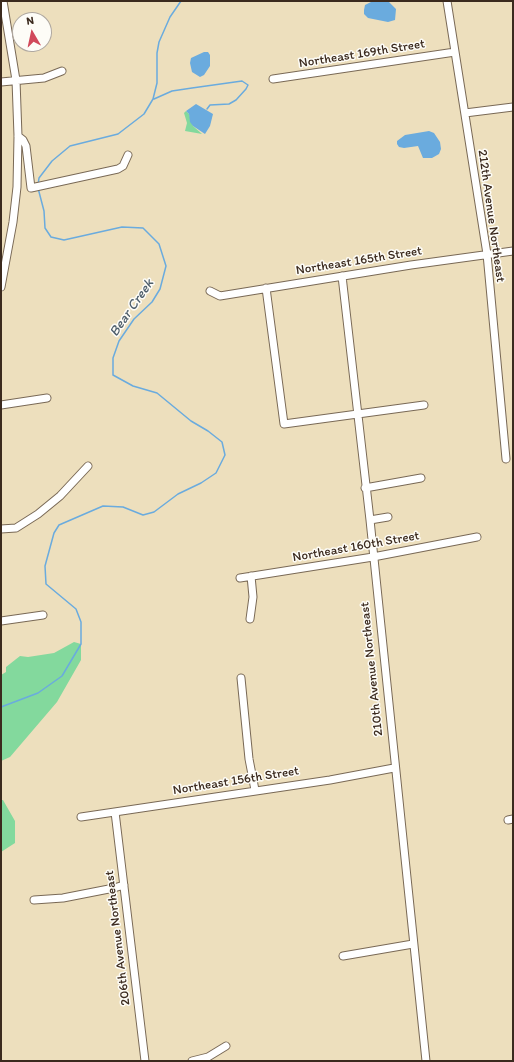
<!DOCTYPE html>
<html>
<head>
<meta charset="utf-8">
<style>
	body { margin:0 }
	#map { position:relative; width:514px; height:1062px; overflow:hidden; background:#eddfbd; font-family:Itim,sans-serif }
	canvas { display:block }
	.frame { position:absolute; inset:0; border:2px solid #3b2a1e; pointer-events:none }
	.north { position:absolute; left:12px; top:12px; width:40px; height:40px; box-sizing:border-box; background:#fdfcf7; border:1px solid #afa8a0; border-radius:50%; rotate:351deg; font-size:11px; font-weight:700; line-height:16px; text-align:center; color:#3b2a1e }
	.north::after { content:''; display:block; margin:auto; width:14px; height:18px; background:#d1495b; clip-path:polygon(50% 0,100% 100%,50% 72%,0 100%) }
</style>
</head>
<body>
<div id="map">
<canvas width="514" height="1062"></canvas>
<div class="frame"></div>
<div class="north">N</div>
</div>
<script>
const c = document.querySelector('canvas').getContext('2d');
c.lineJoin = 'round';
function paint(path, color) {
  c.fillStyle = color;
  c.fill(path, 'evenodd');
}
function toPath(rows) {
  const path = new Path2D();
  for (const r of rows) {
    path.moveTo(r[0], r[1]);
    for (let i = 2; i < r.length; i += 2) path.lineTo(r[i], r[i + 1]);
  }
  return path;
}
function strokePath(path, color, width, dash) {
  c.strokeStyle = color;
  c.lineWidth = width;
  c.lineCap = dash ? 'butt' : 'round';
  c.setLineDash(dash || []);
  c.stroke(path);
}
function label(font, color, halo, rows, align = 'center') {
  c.font = font + ' Itim,sans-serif';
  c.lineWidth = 3;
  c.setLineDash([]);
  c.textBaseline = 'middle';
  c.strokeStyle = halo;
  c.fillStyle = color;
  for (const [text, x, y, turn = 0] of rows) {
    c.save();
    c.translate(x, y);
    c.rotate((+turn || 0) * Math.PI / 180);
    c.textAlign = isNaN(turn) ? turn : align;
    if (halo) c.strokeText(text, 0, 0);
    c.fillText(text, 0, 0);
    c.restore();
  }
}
paint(toPath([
	[186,111,189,114,193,126,202,134,185,131,187,123,184,113],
	[74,642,81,644,81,660,57,702,10,757,1,761,1,675,6,672,6,667,20,656,28,657,54,653],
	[1,800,3,800,15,821,15,843,1,852]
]), '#83d99d');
paint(toPath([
	[373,1,389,2,396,9,395,20,388,22,368,18,364,14,364,10,365,5],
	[204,52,208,52,210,55,210,66,204,75,200,77,192,72,190,63,191,58],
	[196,104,213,114,210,126,205,134,193,126,190,122,189,114,186,111],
	[429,131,434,133,440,142,441,149,439,154,432,158,423,158,418,146,404,148,399,147,397,144,397,141,405,135]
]), '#6aabde');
strokePath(toPath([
	[154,99,172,91,192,88,242,81,248,85,246,89,236,100,229,104,210,105,207,109],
	[38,185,39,178,52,161,70,146,118,134,144,114,153,99,157,83,157,53,159,42,170,17,181,1],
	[1,707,38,693,62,676,81,644,81,622,76,609,46,584,45,566,54,533,59,525,103,506,123,507,143,515,154,512,178,494,201,483,216,473,225,455,222,442,208,431,191,421,157,393,133,386,113,375,113,358,119,341,134,319,152,302,160,289,166,266,159,244,143,228,122,227,64,240,51,237,45,228,44,211,38,188]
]), '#6aabde', 1.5);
const minor = toPath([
	[447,1,487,254,506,459],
	[273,79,455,52],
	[1,82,44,78,62,71],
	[465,113,513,107],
	[18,136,23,140,26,146,31,188,118,169,123,166,128,155],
	[342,276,370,520,426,1061],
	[1,287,13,222,17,187,18,136,16,80,3,1],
	[266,288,284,424,424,405],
	[210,291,220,296,411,265,513,251],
	[1,405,47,398],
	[365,488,421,478],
	[370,520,388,517],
	[1,529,16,528,38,514,60,496,88,466],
	[240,578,373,557,477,537],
	[250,619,253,597,251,576],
	[1,621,43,615],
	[241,678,249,759,255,790],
	[115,812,145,1061],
	[81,817,330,780,394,768],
	[508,820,513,819],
	[34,900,63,898,114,888,124,885],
	[343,956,413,944],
	[192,1061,208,1057,226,1046]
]);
strokePath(minor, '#796956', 9);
strokePath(minor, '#fff', 7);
label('13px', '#3b2a1e', '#fdfcf7', [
	["Northeast 169th Street",362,54,-9],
	["212th Avenue Northeast",491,216,82],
	["Northeast 165th Street",359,261,-9],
	["Northeast 160th Street",356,547,-10],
	["210th Avenue Northeast",372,669,-96],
	["Northeast 156th Street",236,781,-9],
	["206th Avenue Northeast",118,938,-97]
]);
label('italic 14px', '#4e5e6b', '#fdfcf7', [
	["Bear Creek",132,308,-55]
]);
</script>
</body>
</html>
